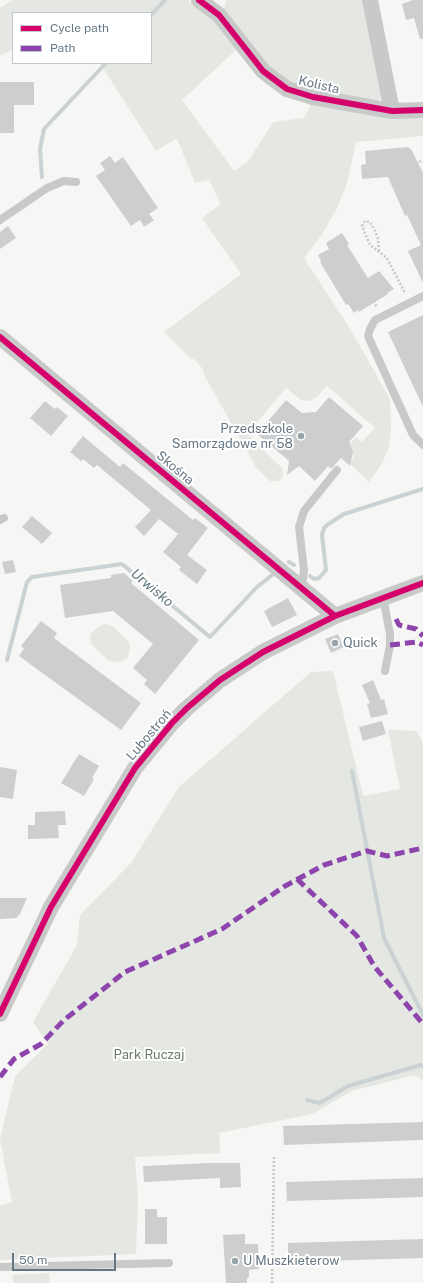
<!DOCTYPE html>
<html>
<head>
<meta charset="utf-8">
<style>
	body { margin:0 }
	#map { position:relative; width:423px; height:1283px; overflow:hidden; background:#f6f6f4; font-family:"Public Sans",sans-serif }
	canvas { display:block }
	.legend { position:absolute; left:12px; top:12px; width:140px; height:52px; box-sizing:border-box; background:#fff; border:1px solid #c2c9ce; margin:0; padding:5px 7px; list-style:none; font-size:12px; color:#667784 }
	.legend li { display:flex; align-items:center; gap:8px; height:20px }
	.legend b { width:20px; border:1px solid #c2c9ce }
	.scale { position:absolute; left:12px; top:1253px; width:104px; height:18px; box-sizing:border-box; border:2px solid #667784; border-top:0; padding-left:5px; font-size:12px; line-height:14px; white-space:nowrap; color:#667784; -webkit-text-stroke:3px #fff; paint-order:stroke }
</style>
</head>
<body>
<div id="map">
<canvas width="423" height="1283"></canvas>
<ul class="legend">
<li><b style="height:5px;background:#d6006c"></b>Cycle path</li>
<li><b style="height:5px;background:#8e44ad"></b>Path</li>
</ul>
<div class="scale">50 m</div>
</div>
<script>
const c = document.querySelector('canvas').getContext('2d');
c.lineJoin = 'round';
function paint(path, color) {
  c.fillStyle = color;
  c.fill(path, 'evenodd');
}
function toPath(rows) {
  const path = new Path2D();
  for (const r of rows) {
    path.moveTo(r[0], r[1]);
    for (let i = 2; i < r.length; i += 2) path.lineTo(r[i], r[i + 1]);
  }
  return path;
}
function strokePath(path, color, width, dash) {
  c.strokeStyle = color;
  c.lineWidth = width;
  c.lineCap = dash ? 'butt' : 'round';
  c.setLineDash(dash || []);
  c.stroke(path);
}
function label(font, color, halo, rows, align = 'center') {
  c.font = font + ' "Public Sans",sans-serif';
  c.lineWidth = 4;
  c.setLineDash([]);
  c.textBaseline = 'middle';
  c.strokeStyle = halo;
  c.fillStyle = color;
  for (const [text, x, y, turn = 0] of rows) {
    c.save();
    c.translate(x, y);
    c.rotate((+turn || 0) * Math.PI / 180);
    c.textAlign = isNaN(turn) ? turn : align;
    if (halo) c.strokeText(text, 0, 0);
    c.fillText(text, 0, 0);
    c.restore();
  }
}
paint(toPath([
	[13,0,188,0,209,15,236,50,182,100,234,171,248,162,273,122,304,118,312,102,423,116,423,136,356,142,347,183,338,206,321,236,304,258,349,327,390,399,391,429,388,450,381,465,369,482,350,464,354,456,350,444,356,437,362,442,375,428,327,386,317,397,310,401,301,400,286,388,247,434,282,468,283,477,279,481,270,481,256,467,203,373,203,369,194,359,190,358,164,332,241,274,202,218,221,204,209,180,195,183,177,138,156,151,100,63,151,63,151,13,13,13,13,50,0,55,0,8],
	[226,0,366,0,383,97,377,101,314,90,287,83,265,63,224,11],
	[107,624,112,626,129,642,130,647,128,657,120,662,109,661,91,644,90,636,92,632,101,625],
	[333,671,363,796,400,789,388,730,417,731,423,743,423,1080,414,1075,352,1091,312,1114,219,1133,220,1153,135,1157,138,1199,136,1254,0,1260,0,1206,12,1202,0,1139,15,1076,48,1044,33,1022,77,945,80,915,131,863,179,787,311,672],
	[49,1273,50,1283,14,1283,12,1275]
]), '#e4e7e2');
strokePath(toPath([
	[151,15,165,0],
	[42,177,40,149,44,129,106,63],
	[289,562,294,565],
	[310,576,314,579,319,578,326,570,322,535,324,528,327,525,344,514,423,489],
	[7,660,27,582,32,577,122,564,210,637,257,587,276,572],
	[352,771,384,938,423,1015],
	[307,1100,320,1103,348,1086,421,1065,423,1066]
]), '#cad2d4', 4);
paint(toPath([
	[413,0,423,0,423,39,420,39,414,18,406,20,402,4],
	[0,82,34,82,34,105,14,105,14,133,0,133],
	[408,147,410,149,411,149,423,173,423,283,408,251,421,245,407,215,405,216,388,177,362,179,361,165,366,164,365,151],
	[110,156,115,163,123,157,158,208,149,214,154,220,144,227,140,220,131,226,96,176,105,170,100,163],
	[8,226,16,238,0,249,0,232],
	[342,233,349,244,347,245,368,278,379,271,394,289,387,293,388,294,359,312,358,310,354,313,348,304,346,305,320,262,321,261,318,255,329,249,326,243],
	[423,315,423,407,388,332],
	[329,397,363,426,349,442,353,452,350,466,341,458,331,469,328,466,315,481,299,466,287,475,289,461,257,434,286,400,302,413,316,412],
	[45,401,55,409,57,407,68,416,51,436,30,418],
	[83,436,120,467,123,463,193,520,195,518,208,528,187,555,207,570,197,584,179,570,181,567,163,552,178,534,159,519,144,536,135,527,151,510,97,465,94,468,83,459,81,461,70,452],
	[32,516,52,533,42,544,22,527],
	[13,560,16,572,5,574,2,562],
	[124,573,133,581,131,583,199,640,155,694,144,684,147,680,133,668,153,644,113,611,65,618,60,585,111,578,111,575],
	[288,598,297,615,272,627,264,611],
	[41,621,57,633,54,638,141,703,121,730,19,656,24,649,21,646],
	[338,634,344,647,331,653,325,639],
	[373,680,381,700,384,699,388,714,371,718,367,704,370,703,362,685],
	[382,721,386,734,363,741,359,727],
	[79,754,99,766,92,778,94,779,84,796,61,783],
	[0,767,17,770,13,799,0,797],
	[65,811,66,825,58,825,59,838,28,839,28,825,35,825,35,812],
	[0,898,27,898,20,914,16,918,0,919],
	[423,1122,423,1140,284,1145,283,1126],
	[209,1163,240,1163,241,1187,220,1188,220,1178,144,1182,143,1166],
	[423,1178,423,1197,287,1201,286,1182],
	[145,1209,157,1209,157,1217,167,1217,167,1244,145,1244],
	[245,1234,245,1244,258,1244,259,1269,249,1270,249,1277,247,1278,247,1283,226,1283,223,1235],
	[423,1239,423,1258,288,1262,288,1243]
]), '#cdcecf');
strokePath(toPath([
	[419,162,423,160],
	[379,251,378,239,375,231,370,222,365,221,362,226,370,245,387,258,405,293],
	[373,301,377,307],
	[272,1283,274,1155]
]), '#c6c7c8', 2.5, [2, 2]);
strokePath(toPath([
	[0,220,47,188,64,181,76,182],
	[423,296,375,320,370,329,368,336,413,435,423,445],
	[0,520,4,518],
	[302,587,304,570,299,527,304,511,337,470],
	[383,597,390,634,390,645,385,671],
	[0,1267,169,1263]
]), '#c8caca', 8);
strokePath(toPath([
	[199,0,219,15,263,71,287,89,313,97,392,111,423,110],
	[370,0,392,111],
	[0,337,335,616],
	[0,1014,51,907,135,768,172,723,187,708,220,680,263,652,335,616,423,583]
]), '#c8caca', 16);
strokePath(toPath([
	[396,619,399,625,416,629,423,636],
	[390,645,417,642,423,645],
	[297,879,357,936,374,966,423,1024],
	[0,1077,14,1059,41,1044,64,1020,125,972,222,929,285,886,324,865,367,851,387,856,423,848]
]), '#8e44ad', 5, [10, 5]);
strokePath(toPath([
	[199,0,219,15,263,71,287,89,313,97,392,111,423,110],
	[0,337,335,616],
	[0,1014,51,907,135,768,172,723,187,708,220,680,263,652,335,616,423,583]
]), '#d6006c', 6);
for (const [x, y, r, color] of [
	[301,436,4,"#98a3ab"],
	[335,643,4,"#98a3ab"],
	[235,1261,4,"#98a3ab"]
]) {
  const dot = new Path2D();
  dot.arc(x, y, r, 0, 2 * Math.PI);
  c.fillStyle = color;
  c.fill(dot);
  strokePath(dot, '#fff', 1.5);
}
label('13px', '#667784', '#fff', [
	["Kolista",319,85,13],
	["Skośna",175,468,40],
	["Lubostroń",149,735,-50]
]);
label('13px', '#667784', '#fff', [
	["Przedszkole",293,429,"right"],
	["Samorządowe nr 58",293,444,"right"],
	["Quick",343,643],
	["U Muszkieterow",243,1261]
], 'left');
label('13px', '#6a7b65', '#fff', [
	["Park Ruczaj",149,1055]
]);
label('italic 14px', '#627880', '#fff', [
	["Urwisko",152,588,40]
]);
</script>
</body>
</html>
